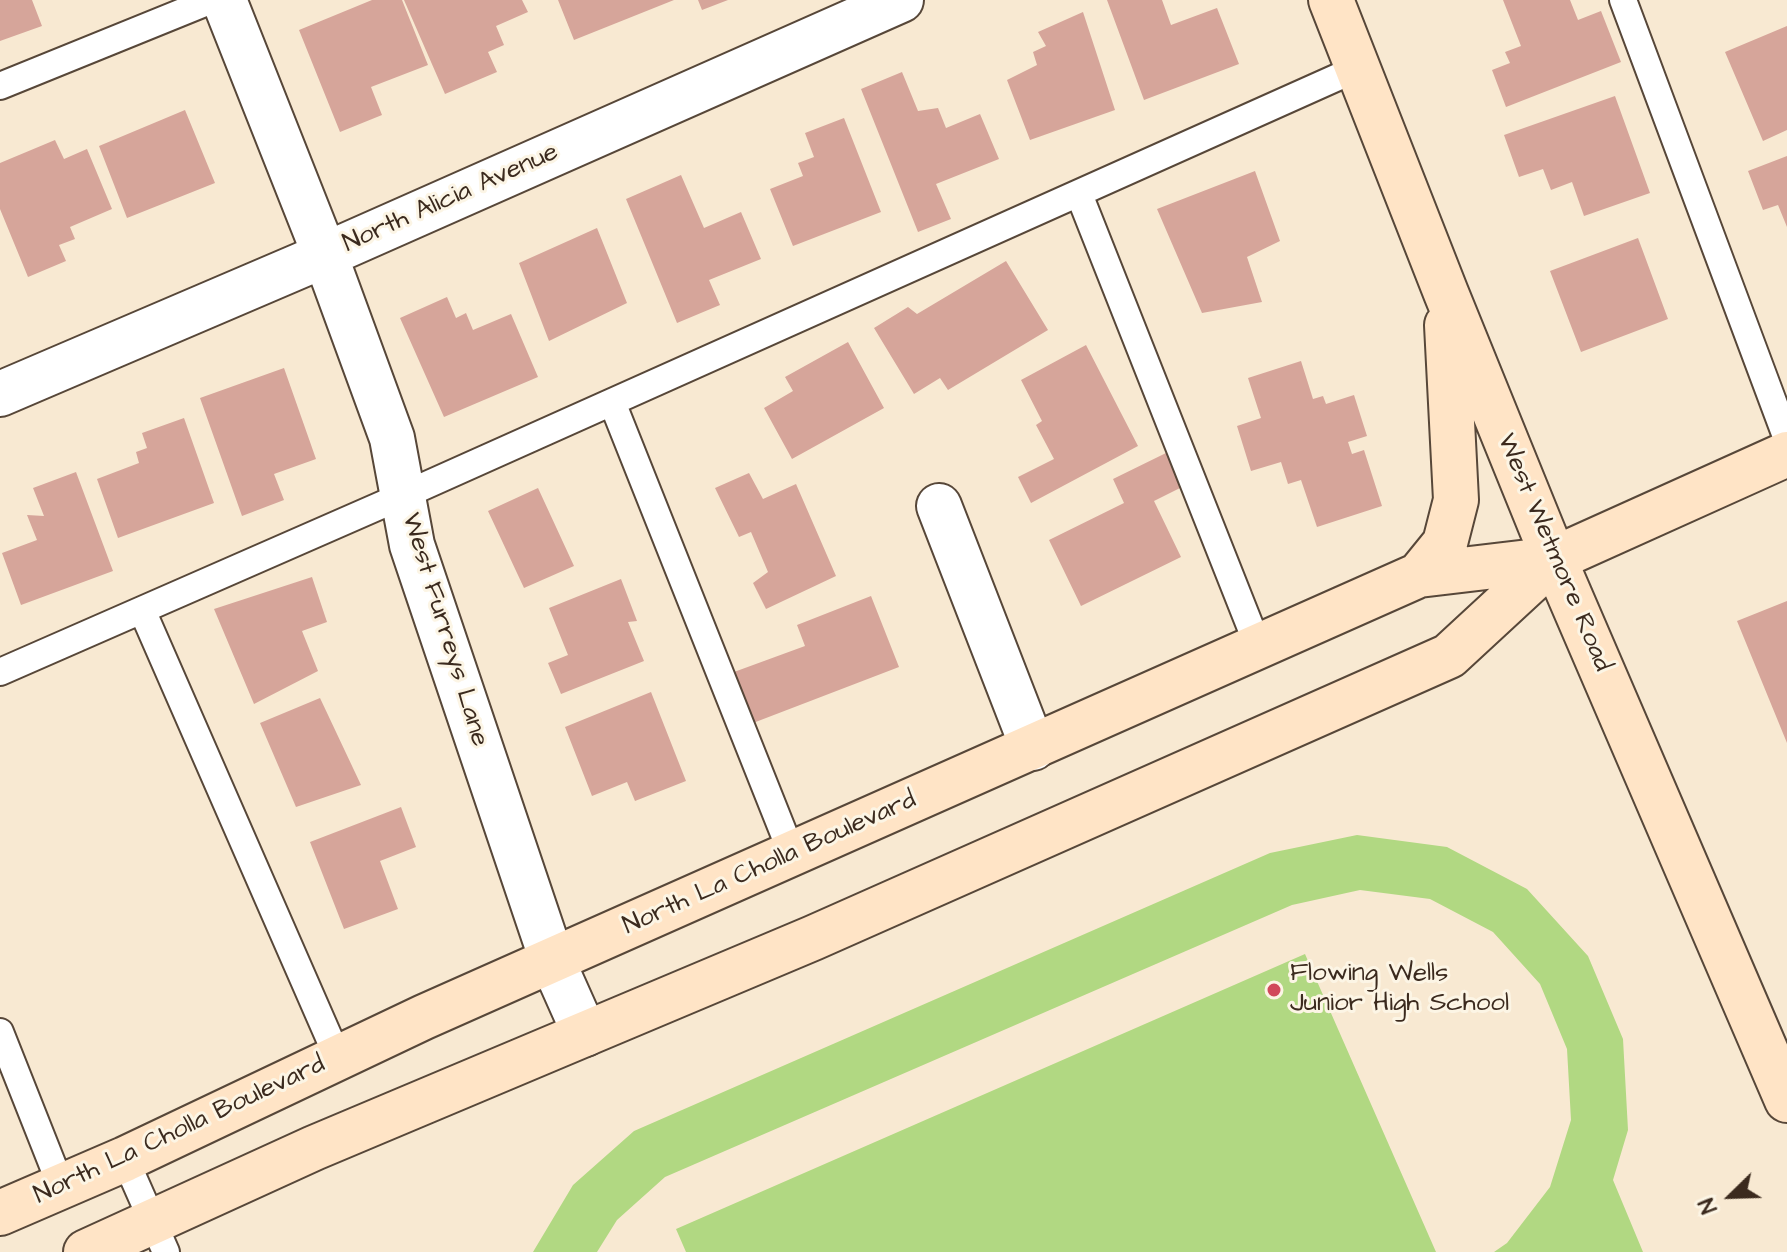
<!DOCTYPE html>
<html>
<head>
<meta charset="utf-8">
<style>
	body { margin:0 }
	#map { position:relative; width:1787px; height:1252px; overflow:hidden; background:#f8e9d2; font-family:"Architects Daughter",sans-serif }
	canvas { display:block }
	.north { position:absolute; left:1691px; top:1156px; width:80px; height:80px; -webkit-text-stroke:6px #fcf5e5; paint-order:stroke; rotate:247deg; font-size:22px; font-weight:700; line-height:32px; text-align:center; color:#3b2a1e }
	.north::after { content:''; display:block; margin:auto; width:28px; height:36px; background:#3b2a1e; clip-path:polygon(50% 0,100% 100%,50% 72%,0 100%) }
</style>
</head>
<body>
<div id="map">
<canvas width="1787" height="1252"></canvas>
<div class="north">N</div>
</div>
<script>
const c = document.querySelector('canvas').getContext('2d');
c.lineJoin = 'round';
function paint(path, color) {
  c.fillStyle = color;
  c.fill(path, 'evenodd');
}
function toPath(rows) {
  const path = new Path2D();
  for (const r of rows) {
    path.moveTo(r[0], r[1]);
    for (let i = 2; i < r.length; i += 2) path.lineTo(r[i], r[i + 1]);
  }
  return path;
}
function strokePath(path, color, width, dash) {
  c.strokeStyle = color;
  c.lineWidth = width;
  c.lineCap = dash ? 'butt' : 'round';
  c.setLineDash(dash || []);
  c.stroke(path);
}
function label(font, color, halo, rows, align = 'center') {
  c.font = font + ' "Architects Daughter",sans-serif';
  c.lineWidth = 6;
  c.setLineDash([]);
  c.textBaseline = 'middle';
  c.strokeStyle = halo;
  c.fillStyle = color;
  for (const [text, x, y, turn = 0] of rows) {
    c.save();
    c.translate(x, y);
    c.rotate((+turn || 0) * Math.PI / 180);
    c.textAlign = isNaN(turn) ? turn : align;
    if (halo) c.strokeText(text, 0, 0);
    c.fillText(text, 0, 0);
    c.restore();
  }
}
paint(toPath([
	[1357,835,1447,847,1527,889,1588,956,1623,1039,1628,1130,1613,1180,1643,1252,1494,1252,1507,1243,1550,1187,1571,1120,1567,1049,1540,984,1493,932,1430,899,1360,890,1292,905,665,1177,617,1220,597,1252,533,1252,573,1185,634,1131,1270,853],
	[1305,954,1436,1252,686,1252,676,1229]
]), '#b1d882');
paint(toPath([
	[0,0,32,0,42,26,0,41],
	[372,0,402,0,428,65,371,87,382,115,340,132,299,30],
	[404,0,522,0,528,12,496,26,504,45,488,52,497,72,445,94],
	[558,0,674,0,574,40],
	[698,0,728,0,702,10],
	[1107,0,1162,0,1171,25,1217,8,1239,64,1144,100],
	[1503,0,1570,0,1578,20,1601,11,1621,62,1506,107,1492,70,1510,63,1505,52,1521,46],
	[1083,12,1115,110,1030,140,1007,80,1037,65,1033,52,1046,46,1038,32],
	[1787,26,1787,130,1763,141,1725,52],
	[902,72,918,111,938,108,946,128,980,114,999,159,936,184,951,219,918,232,861,89],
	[1615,96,1650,193,1584,216,1572,182,1551,190,1543,169,1519,177,1504,135],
	[185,110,215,183,127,218,99,146],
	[844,118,881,212,793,246,770,189,803,176,798,163,814,157,805,133],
	[55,140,64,159,87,149,112,209,70,227,75,239,59,245,66,261,28,277,0,209,0,163],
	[1787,156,1787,227,1778,205,1763,210,1748,171],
	[1255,171,1280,241,1247,257,1262,302,1202,313,1157,209],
	[681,175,704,228,741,212,761,259,709,280,720,305,677,323,626,199],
	[597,228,627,303,549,341,519,263],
	[1638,238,1668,319,1581,352,1550,271],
	[1006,261,1048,330,948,390,940,378,914,394,874,328,908,307,917,314],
	[447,297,456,318,466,313,473,330,511,314,538,377,444,417,400,318],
	[848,342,884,408,792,459,764,408,793,391,785,377],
	[1086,345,1138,446,1031,503,1018,477,1054,459,1036,425,1042,421,1021,380],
	[1301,361,1313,399,1323,396,1326,404,1354,395,1367,436,1348,442,1352,454,1364,450,1382,506,1317,527,1301,480,1288,484,1281,462,1251,471,1237,426,1261,418,1248,378],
	[284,368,316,459,274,474,284,500,242,516,200,398],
	[184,418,214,503,118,538,97,479,139,463,136,452,147,448,142,433],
	[1166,453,1182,487,1154,501,1181,557,1081,606,1049,540,1124,503,1113,479],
	[76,472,113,571,21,605,2,553,37,540,27,515,44,516,33,488],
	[749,473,763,499,796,484,836,576,766,609,753,583,768,572,751,532,739,537,715,488],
	[538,488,574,566,524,588,488,511],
	[312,577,327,622,302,631,318,671,254,704,214,609],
	[621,579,637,621,628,622,644,661,561,694,548,663,568,655,549,608],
	[871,596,899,667,753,723,734,672,805,646,797,625],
	[1787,601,1787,743,1737,621],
	[651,692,686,781,635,801,627,782,592,796,565,727],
	[320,698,361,785,296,807,260,723],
	[401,807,416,847,380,861,398,909,344,929,310,842]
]), '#d6a59a');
const lane = toPath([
	[1623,0,1787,439],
	[0,86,212,0],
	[1079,194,1258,646],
	[612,402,792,854],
	[142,610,338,1058],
	[0,672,402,496,1358,68],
	[0,1032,61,1186],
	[125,1159,166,1252]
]);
const street = toPath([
	[224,0,325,255,392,438,412,545,552,960,585,1034],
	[0,394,325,255,901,0],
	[939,506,1033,748]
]);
const secondary = toPath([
	[1331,0,1446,293,1554,559,1787,1100],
	[1419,575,1445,543,1456,500,1447,325],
	[0,1213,125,1159,424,1017,1419,575,1554,559,1787,454],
	[86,1252,314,1148,813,938,1449,656,1554,559]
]);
strokePath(lane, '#574739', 30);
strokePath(street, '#574739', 48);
strokePath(secondary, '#574739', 48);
strokePath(lane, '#fff', 26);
strokePath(street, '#fff', 44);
strokePath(secondary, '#ffe4c6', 44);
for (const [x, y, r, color] of [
	[1274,990,8,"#d1495b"]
]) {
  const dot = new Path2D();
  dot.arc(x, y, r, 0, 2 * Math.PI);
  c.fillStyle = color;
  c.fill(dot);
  strokePath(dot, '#fcf5e5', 3);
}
label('26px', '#3b2a1e', '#fcf5e5', [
	["North Alicia Avenue",451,199,-24],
	["West Wetmore Road",1553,553,67],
	["West Furreys Lane",444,630,73],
	["North La Cholla Boulevard",770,864,-24],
	["North La Cholla Boulevard",180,1131,-25]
]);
label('26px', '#3b2a1e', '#fcf5e5', [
	["Flowing Wells",1290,975],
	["Junior High School",1290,1005]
], 'left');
</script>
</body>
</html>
